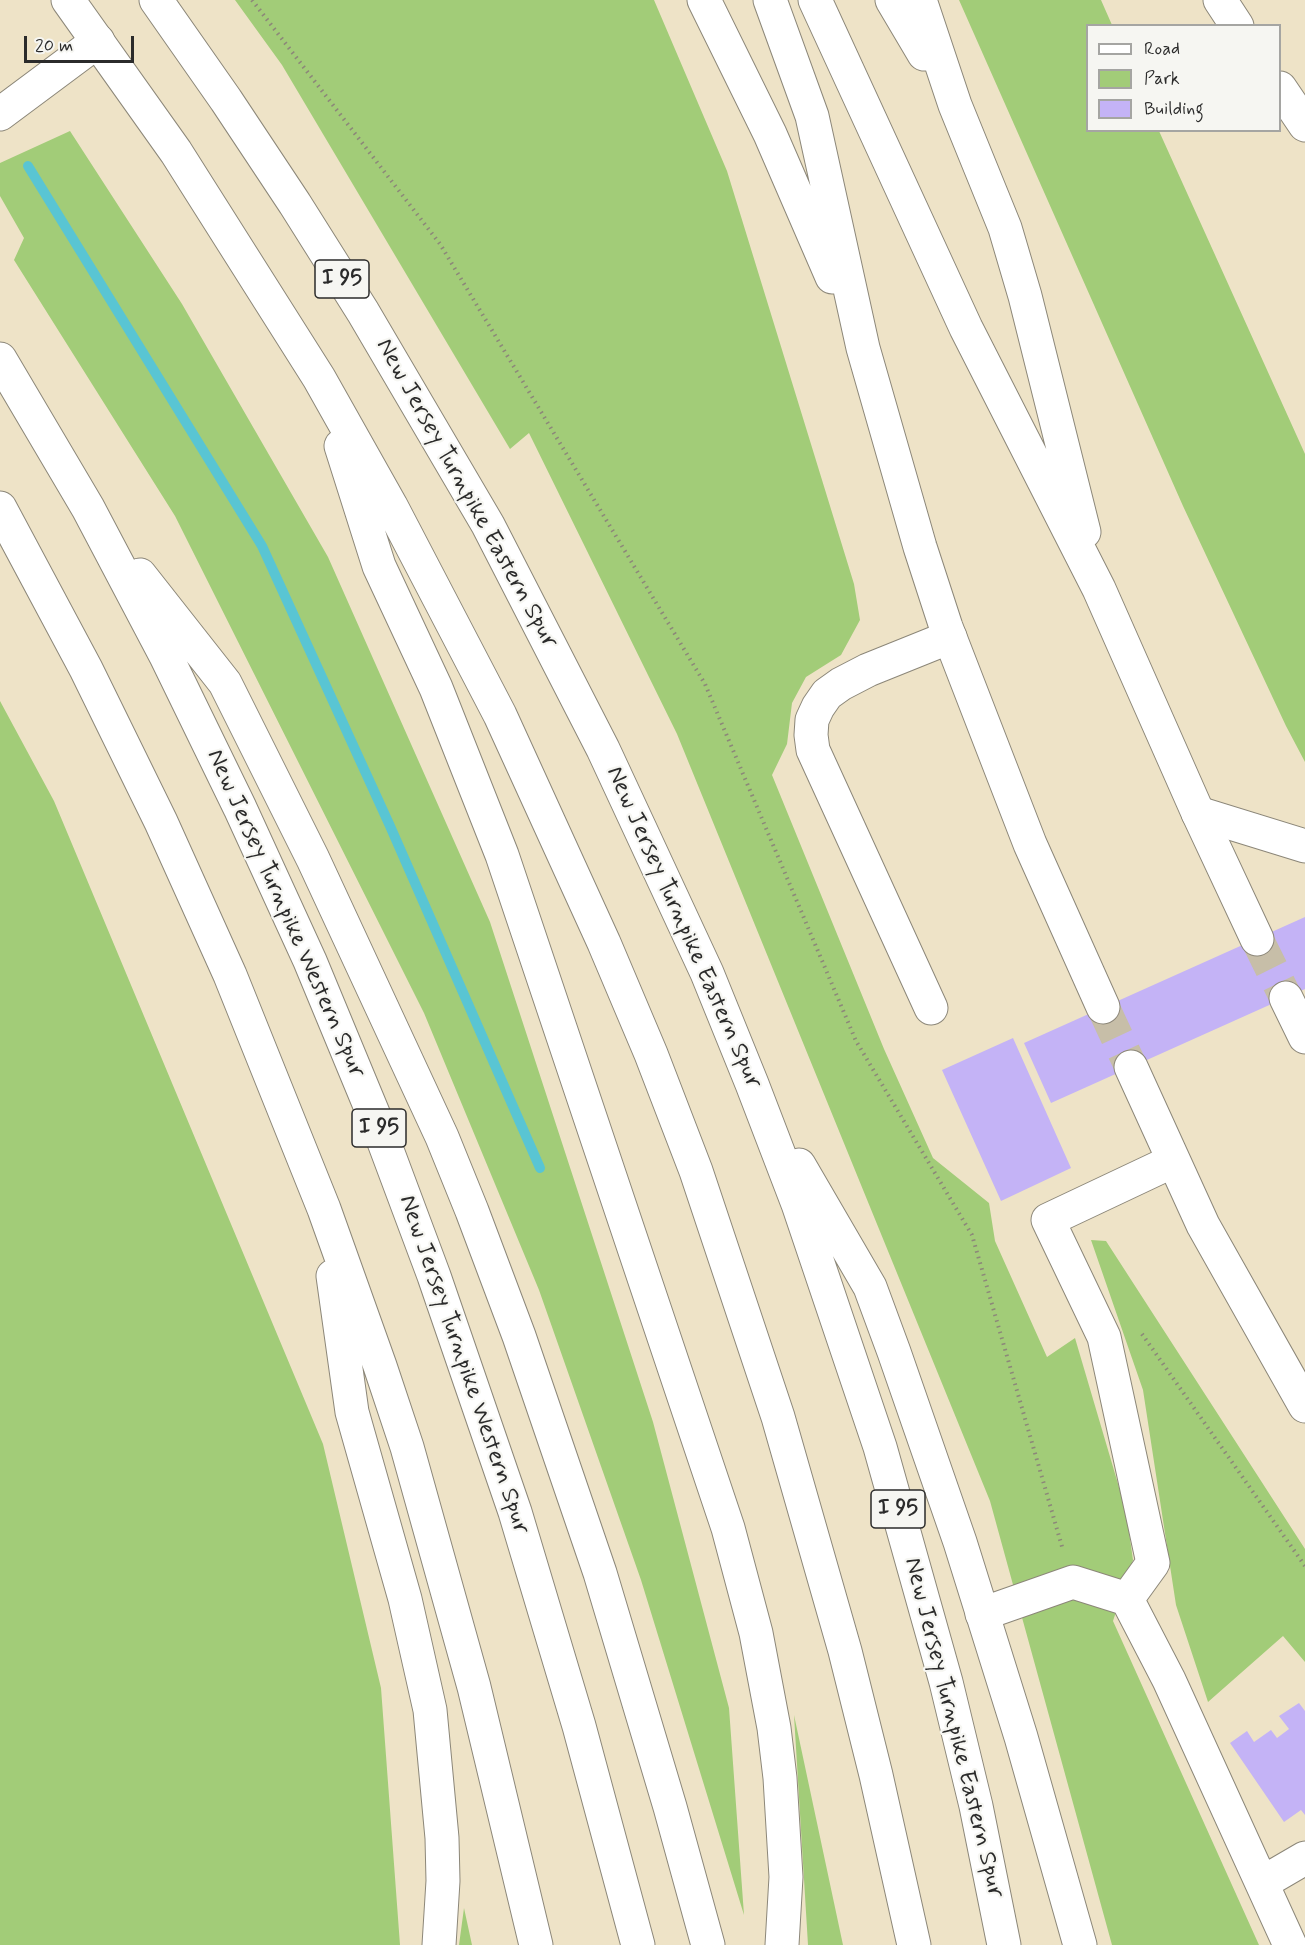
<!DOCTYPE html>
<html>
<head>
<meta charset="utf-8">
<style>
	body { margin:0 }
	#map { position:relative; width:1305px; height:1945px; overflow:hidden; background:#eee3c7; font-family:Mynerve,sans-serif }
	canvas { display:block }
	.legend { position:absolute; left:1086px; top:24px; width:195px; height:108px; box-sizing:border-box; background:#f6f6f2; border:2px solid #a5a5a2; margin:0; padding:8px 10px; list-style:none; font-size:18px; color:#2b2b2b }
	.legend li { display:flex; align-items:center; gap:12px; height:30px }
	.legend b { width:30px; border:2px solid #a5a5a2 }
	.scale { position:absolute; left:24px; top:36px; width:110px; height:27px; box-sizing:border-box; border:3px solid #2b2b2b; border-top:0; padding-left:8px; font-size:18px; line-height:21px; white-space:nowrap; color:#2b2b2b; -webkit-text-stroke:4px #f6f6f2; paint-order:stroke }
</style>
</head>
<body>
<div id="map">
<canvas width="1305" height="1945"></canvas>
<ul class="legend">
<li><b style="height:8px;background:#fff"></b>Road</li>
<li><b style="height:16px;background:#a2cc78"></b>Park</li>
<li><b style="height:16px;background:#c4b3f6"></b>Building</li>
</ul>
<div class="scale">20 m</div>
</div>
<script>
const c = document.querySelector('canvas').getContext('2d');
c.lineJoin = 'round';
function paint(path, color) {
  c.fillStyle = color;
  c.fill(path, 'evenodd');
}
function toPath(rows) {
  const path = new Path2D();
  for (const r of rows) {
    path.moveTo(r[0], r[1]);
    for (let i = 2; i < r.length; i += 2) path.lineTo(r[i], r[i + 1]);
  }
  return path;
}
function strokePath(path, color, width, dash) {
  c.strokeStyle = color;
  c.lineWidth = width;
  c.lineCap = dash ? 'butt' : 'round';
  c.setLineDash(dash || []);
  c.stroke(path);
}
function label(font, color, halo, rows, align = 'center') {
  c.font = font + ' Mynerve,sans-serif';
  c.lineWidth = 4.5;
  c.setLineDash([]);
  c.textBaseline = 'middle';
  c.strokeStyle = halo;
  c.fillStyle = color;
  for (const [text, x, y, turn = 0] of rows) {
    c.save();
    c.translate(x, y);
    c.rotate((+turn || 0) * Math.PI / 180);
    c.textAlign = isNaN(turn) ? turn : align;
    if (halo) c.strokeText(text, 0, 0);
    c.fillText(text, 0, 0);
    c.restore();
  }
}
paint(toPath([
	[235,0,654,0,727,171,854,584,860,620,841,655,806,677,792,703,787,744,772,775,884,1049,933,1158,989,1203,995,1241,1047,1357,1075,1338,1126,1511,1133,1560,1113,1621,1259,1945,1112,1945,990,1501,677,734,529,433,510,449,282,65],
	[959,0,1101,0,1112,25,1088,26,1088,130,1159,131,1305,454,1305,762,1286,726,1183,506],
	[70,131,182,304,328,557,490,922,653,1422,729,1708,744,1915,641,1580,539,1290,424,1013,175,516,14,260,24,238,0,196,0,163],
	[0,701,54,801,323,1444,381,1688,400,1945,0,1945],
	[1091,1240,1106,1241,1305,1549,1305,1662,1283,1636,1208,1702,1176,1605,1143,1390],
	[794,1715,843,1945,808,1945],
	[464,1908,472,1945,459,1945]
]), '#a2cc78');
strokePath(toPath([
	[28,166,262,546,390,826,540,1168]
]), '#59c5d3', 10);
paint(toPath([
	[1305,917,1305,989,1051,1103,1024,1043],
	[1013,1038,1071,1168,1001,1201,942,1070],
	[1299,1703,1305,1711,1305,1815,1301,1810,1284,1822,1230,1743,1247,1731,1254,1742,1271,1730,1277,1738,1289,1729,1279,1716]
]), '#c4b3f6');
strokePath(toPath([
	[1257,939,1286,998],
	[1103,1007,1131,1067]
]), '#c7bea8', 33, [33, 16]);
const minor = toPath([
	[1220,0,1237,26],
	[1280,88,1305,125],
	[0,114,98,41],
	[1198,813,1305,846],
	[931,1008,813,750,811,735,812,720,818,707,827,694,841,684,868,670,950,637],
	[1127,1599,1153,1563,1104,1337,1048,1220,1173,1161],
	[982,1614,1073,1582,1127,1599,1169,1680,1290,1945],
	[1262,1883,1305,1858]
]);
const highway = toPath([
	[68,0,176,152,319,378,391,506,500,715,604,943,651,1054,696,1171,778,1417,845,1651,876,1775,914,1945],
	[156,0,226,100,295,204,363,312,488,525,603,749,707,973,752,1084,798,1204,880,1447,946,1682,976,1806,1004,1945],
	[704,0,770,134,832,277],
	[770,0,812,116,863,348,920,547,946,627,1030,844,1103,1007],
	[815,0,966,328,1099,589,1198,813,1257,939],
	[892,0,924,54],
	[920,0,955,105,1005,228,1025,296,1084,532],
	[0,359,88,508,166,656,240,808,310,961,375,1118,434,1276,515,1512,579,1726,638,1945],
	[341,446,379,566,436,688,502,855,728,1528,756,1633,774,1728,780,1778,786,1877,782,1945],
	[0,508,86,669,161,822,230,975,324,1209,380,1366,407,1447,474,1687,536,1945],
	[140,575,225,683,313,859,442,1137,472,1211,519,1336,600,1573,670,1807,708,1945],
	[1286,998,1305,1037],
	[1131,1067,1203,1225,1305,1406],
	[799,1165,870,1287,894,1352,960,1542,1021,1737,1080,1945],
	[333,1276,352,1412,405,1599,430,1710,442,1838,443,1881,439,1945]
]);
strokePath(minor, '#8c8779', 35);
strokePath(highway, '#8c8779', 35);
strokePath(toPath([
	[252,0,440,244,705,684,856,1041,972,1235,1063,1550],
	[1142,1334,1305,1566]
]), '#8c8779', 4, [1.5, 4.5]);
strokePath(minor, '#fff', 33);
strokePath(highway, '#fff', 33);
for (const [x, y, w] of [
	[342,279,54],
	[379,1128,54],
	[898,1509,54]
]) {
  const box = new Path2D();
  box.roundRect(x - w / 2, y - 19, w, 38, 4.5);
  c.fillStyle = '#f6f6f2';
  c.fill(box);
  strokePath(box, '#2b2b2b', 1.5);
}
label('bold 22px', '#2b2b2b', null, [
	["I 95",342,279],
	["I 95",379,1128],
	["I 95",898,1509]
]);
label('24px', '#2b2b2b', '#f6f6f2', [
	["New Jersey Turnpike Eastern Spur",466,494,61],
	["New Jersey Turnpike Western Spur",285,914,66],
	["New Jersey Turnpike Eastern Spur",683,928,66],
	["New Jersey Turnpike Western Spur",463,1365,71],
	["New Jersey Turnpike Eastern Spur",953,1728,76]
]);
</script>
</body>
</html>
